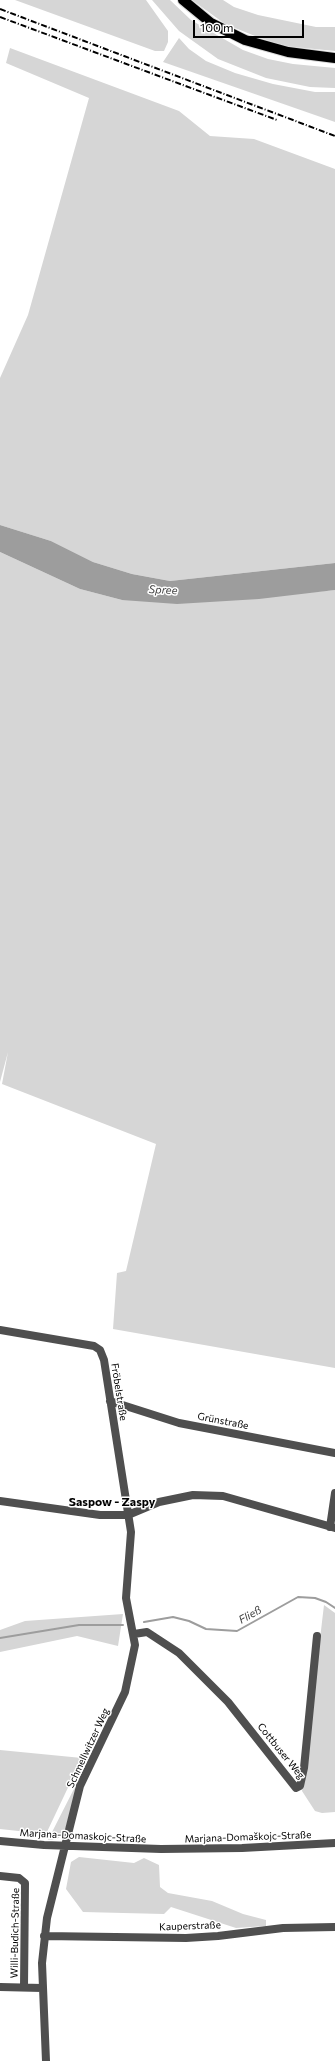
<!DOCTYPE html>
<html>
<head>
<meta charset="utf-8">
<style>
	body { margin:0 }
	#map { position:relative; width:335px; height:2061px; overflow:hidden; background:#fff; font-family:Commissioner,sans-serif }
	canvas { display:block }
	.scale { position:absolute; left:193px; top:20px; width:111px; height:18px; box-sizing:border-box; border:2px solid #000; border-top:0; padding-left:5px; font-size:12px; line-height:14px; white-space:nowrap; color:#000; -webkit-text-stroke:3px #fff; paint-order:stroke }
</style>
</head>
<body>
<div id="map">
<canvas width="335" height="2061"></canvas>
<div class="scale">100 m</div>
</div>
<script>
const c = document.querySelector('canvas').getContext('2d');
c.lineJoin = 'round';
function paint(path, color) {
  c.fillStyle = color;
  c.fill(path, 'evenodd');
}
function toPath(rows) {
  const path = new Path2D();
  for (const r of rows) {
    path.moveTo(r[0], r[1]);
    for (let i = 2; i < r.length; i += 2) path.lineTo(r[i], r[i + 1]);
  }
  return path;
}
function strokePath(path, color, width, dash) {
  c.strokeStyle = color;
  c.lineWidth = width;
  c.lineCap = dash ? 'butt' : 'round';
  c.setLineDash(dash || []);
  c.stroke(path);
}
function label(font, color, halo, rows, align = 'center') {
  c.font = font + ' Commissioner,sans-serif';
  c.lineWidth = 3;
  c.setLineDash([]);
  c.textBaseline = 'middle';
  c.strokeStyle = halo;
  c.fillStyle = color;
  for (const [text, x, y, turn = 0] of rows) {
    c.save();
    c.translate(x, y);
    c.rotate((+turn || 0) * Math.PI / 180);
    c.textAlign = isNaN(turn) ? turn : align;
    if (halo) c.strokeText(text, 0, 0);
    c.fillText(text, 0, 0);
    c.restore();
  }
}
paint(toPath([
	[15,0,146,0,168,31,168,42,164,51,155,51],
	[152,0,170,0,191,20,243,50,268,59,293,64,335,68,335,88,310,87,266,78,218,59,179,31],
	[192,0,223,0,234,7,258,15,316,27,335,27,335,51,284,46,255,36,225,24],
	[179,38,189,49,206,61,235,73,273,84,315,92,335,92,335,122,163,62],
	[10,48,179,111,210,136,254,139,335,169,335,563,170,581,132,574,93,562,51,541,0,525,0,378,28,315,89,98,6,63],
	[0,552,80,589,122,600,291,594,335,590,335,1368,113,1329,117,1273,126,1271,156,1144,2,1084,8,1052,0,1082],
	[324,1605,335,1613,335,1812,322,1813,315,1811,302,1791],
	[123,1614,118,1646,77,1636,0,1652,0,1630,25,1621],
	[0,1750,82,1758,46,1834,0,1829],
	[80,1777,64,1834,57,1839,48,1840],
	[79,1857,134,1863,144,1858,159,1865,160,1887,168,1893,212,1901,243,1914,266,1920,266,1926,236,1928,171,1907,164,1914,83,1912,66,1889,71,1862]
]), '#d6d6d6');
paint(toPath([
	[0,525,51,541,93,562,132,574,170,581,335,563,335,590,259,599,177,604,122,600,80,589,0,552]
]), '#9d9d9d');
strokePath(toPath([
	[144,1622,173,1617,189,1621,206,1629,237,1631,298,1597,315,1598,326,1602,335,1608],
	[0,1638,79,1625,123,1625]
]), '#9d9d9d', 2);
const major = toPath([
	[183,0,211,23,245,40,288,52,335,58]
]);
strokePath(major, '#dbdbdb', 12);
strokePath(toPath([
	[0,1330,94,1346,100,1350,104,1360,131,1532,126,1598,135,1645,125,1692,80,1786,47,1918,42,1963,46,2061],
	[110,1401,179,1423,335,1453],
	[0,1501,100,1515,128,1515,159,1502,193,1495,223,1496,335,1528],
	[330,1527,335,1493],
	[134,1634,147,1632,179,1653,228,1702,296,1788,300,1786,304,1768,317,1636],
	[0,1841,44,1845,161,1849,242,1848,335,1843],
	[0,1876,19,1878,25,1883,24,1987],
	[44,1936,186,1938,218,1936,283,1928,335,1927],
	[0,1987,42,1988]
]), '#4f4f4f', 8);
strokePath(major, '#000', 10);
strokePath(toPath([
	[0,9,335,136],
	[0,17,277,120]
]), '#000', 2, [6, 2, 1, 2]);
label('10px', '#000', '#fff', [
	["Fröbelstraße",119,1392,81],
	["Grünstraße",223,1421,11],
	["Schmellwitzer Weg",88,1748,-65],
	["Cottbuser Weg",281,1751,51],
	["Marjana-Domaskojc-Straße",83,1836,3],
	["Marjana-Domaškojc-Straße",248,1837,-2],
	["Kauperstraße",190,1926,-2],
	["Willi-Budich-Straße",15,1933,-89]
]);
label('italic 11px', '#3e3e3e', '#fff', [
	["Spree",163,590,3],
	["Fließ",250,1615,-29]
]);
label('bold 12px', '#000', '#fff', [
	["Saspow - Zaspy",112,1502]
]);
</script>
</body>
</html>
